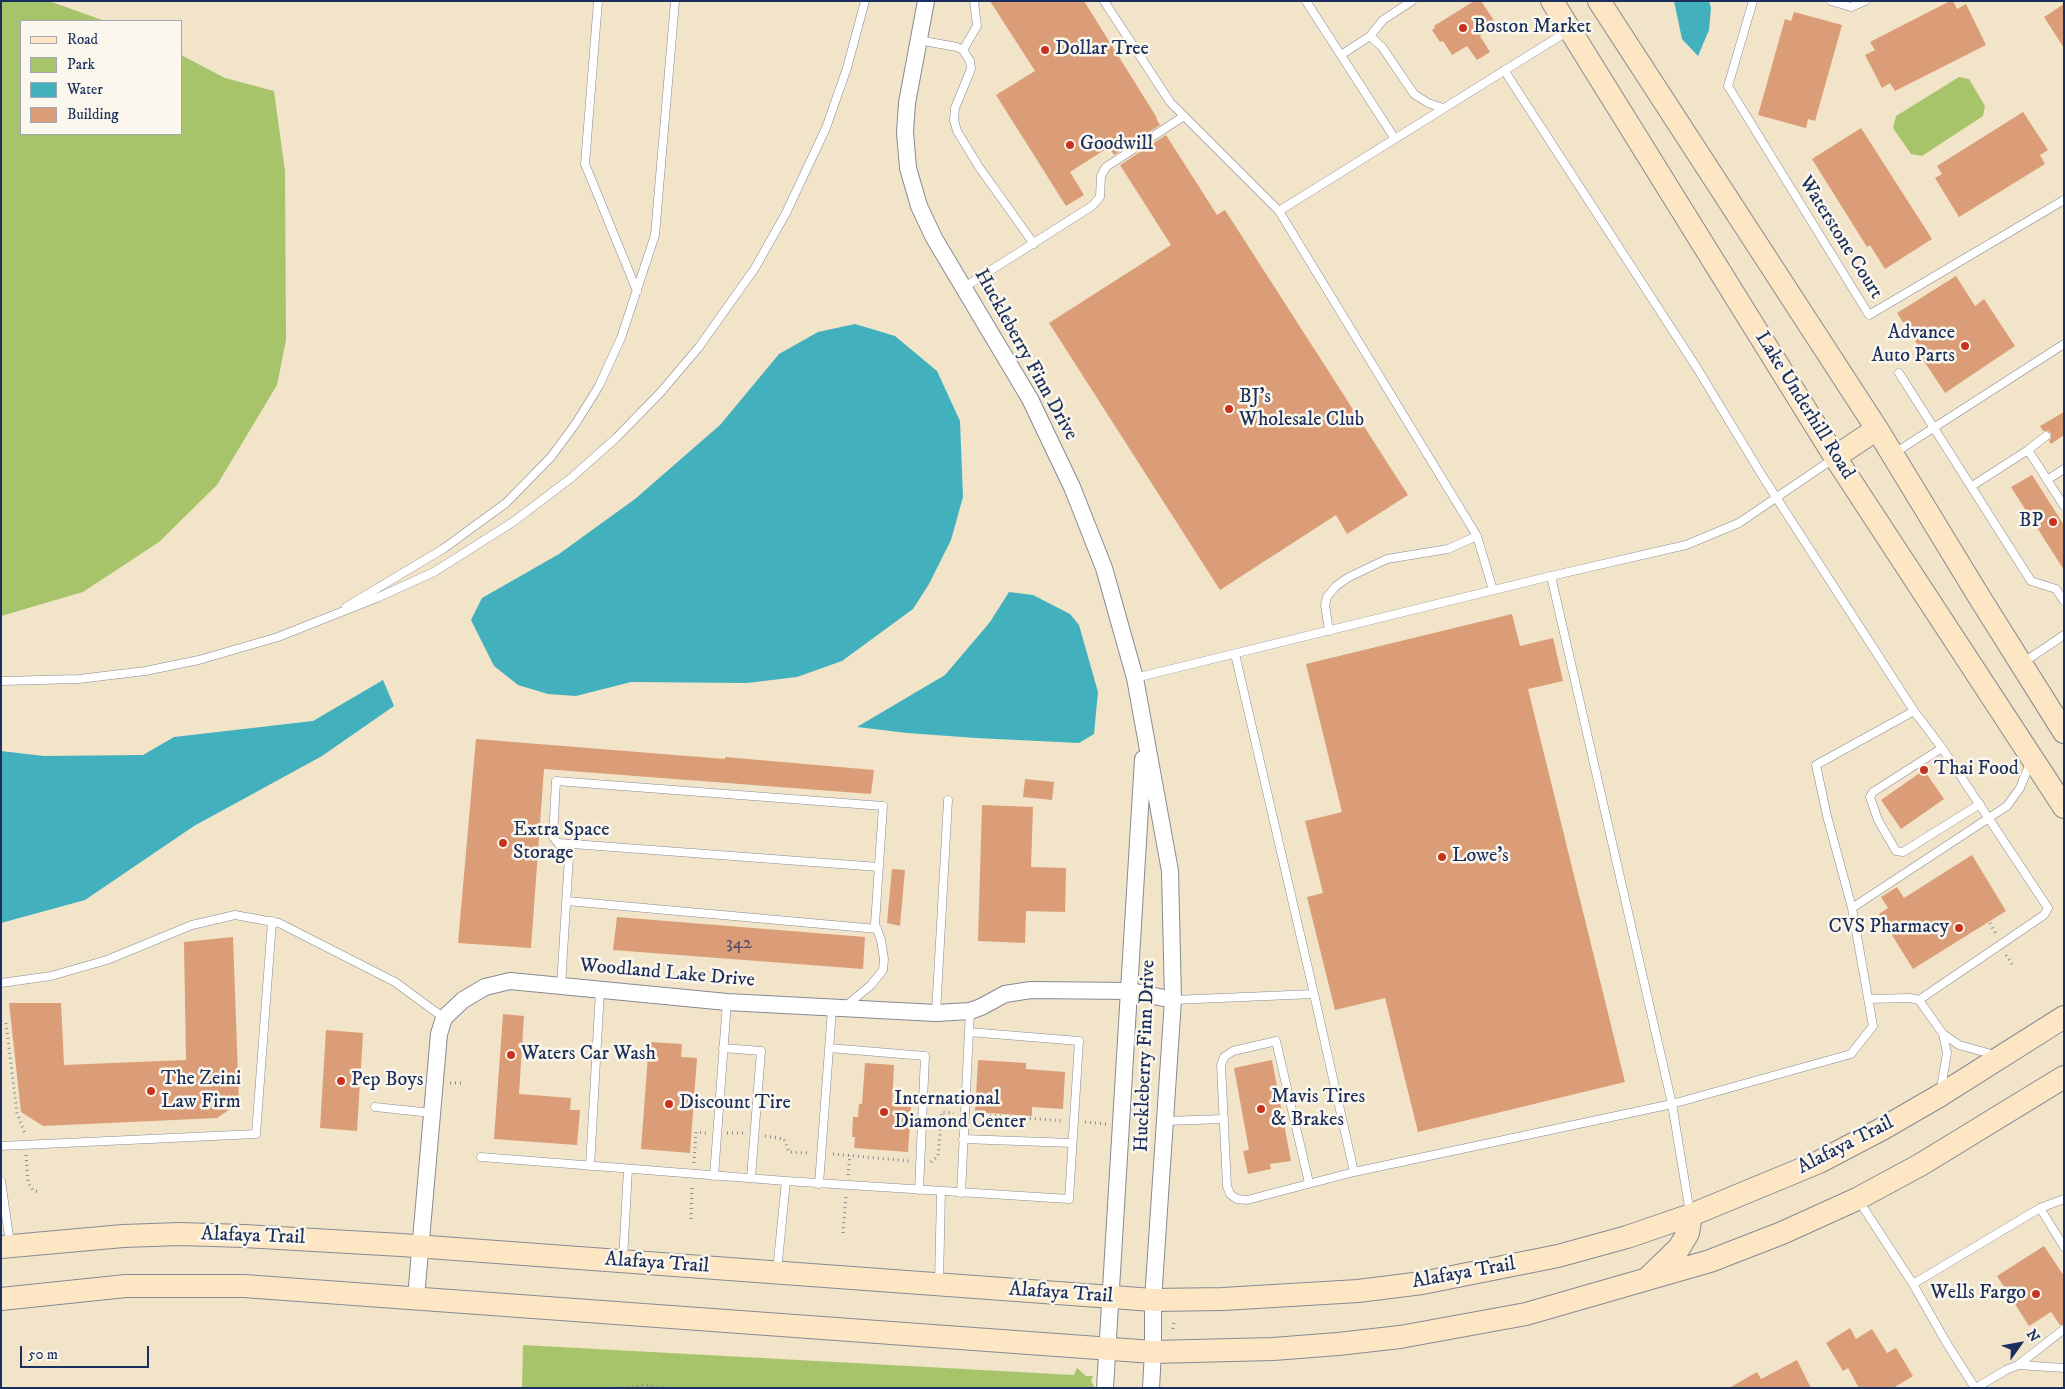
<!DOCTYPE html>
<html>
<head>
<meta charset="utf-8">
<style>
	body { margin:0 }
	#map { position:relative; width:2065px; height:1389px; overflow:hidden; background:#f1e4c9; font-family:"IM FELL DW Pica",serif }
	canvas { display:block }
	.frame { position:absolute; inset:0; border:2px solid #1b2f5e; pointer-events:none }
	.legend { position:absolute; left:20px; top:20px; width:162px; height:115px; box-sizing:border-box; background:#fbf7ec; border:1px solid #a1a7b3; margin:0; padding:6px 9px; list-style:none; font-size:15px; color:#1b2f5e }
	.legend li { display:flex; align-items:center; gap:10px; height:25px }
	.legend b { width:25px; border:1px solid #a1a7b3 }
	.north { position:absolute; left:1995px; top:1319px; width:50px; height:50px; -webkit-text-stroke:4px #fbf7ec; paint-order:stroke; rotate:58deg; font-size:14px; font-weight:700; line-height:20px; text-align:center; color:#1b2f5e }
	.north::after { content:''; display:block; margin:auto; width:18px; height:22px; background:#1b2f5e; clip-path:polygon(50% 0,100% 100%,50% 72%,0 100%) }
	.scale { position:absolute; left:20px; top:1346px; width:129px; height:22px; box-sizing:border-box; border:2px solid #1b2f5e; border-top:0; padding-left:6px; font-size:15px; line-height:18px; white-space:nowrap; color:#1b2f5e; -webkit-text-stroke:4px #fbf7ec; paint-order:stroke }
</style>
</head>
<body>
<div id="map">
<canvas width="2065" height="1389"></canvas>
<div class="frame"></div>
<ul class="legend">
<li><b style="height:6px;background:#fce6c4"></b>Road</li>
<li><b style="height:14px;background:#a8c46b"></b>Park</li>
<li><b style="height:14px;background:#42b1bd"></b>Water</li>
<li><b style="height:14px;background:#db9d77"></b>Building</li>
</ul>
<div class="north">N</div>
<div class="scale">50 m</div>
</div>
<script>
const c = document.querySelector('canvas').getContext('2d');
c.lineJoin = 'round';
function paint(path, color) {
  c.fillStyle = color;
  c.fill(path, 'evenodd');
}
function toPath(rows) {
  const path = new Path2D();
  for (const r of rows) {
    path.moveTo(r[0], r[1]);
    for (let i = 2; i < r.length; i += 2) path.lineTo(r[i], r[i + 1]);
  }
  return path;
}
function strokePath(path, color, width, dash) {
  c.strokeStyle = color;
  c.lineWidth = width;
  c.lineCap = dash ? 'butt' : 'round';
  c.setLineDash(dash || []);
  c.stroke(path);
}
function label(font, color, halo, rows, align = 'center') {
  c.font = font + ' "IM FELL DW Pica",serif';
  c.lineWidth = 5;
  c.setLineDash([]);
  c.textBaseline = 'middle';
  c.strokeStyle = halo;
  c.fillStyle = color;
  for (const [text, x, y, turn = 0] of rows) {
    c.save();
    c.translate(x, y);
    c.rotate((+turn || 0) * Math.PI / 180);
    c.textAlign = isNaN(turn) ? turn : align;
    if (halo) c.strokeText(text, 0, 0);
    c.fillText(text, 0, 0);
    c.restore();
  }
}
paint(toPath([
	[1,1,49,1,105,21,21,21,21,134,181,134,181,55,225,78,274,91,285,171,286,340,277,385,217,485,159,542,83,592,1,616],
	[1959,77,1969,79,1985,106,1983,116,1922,156,1911,154,1893,128,1896,116],
	[523,1345,1074,1375,1077,1368,1086,1376,1093,1376,1091,1381,1095,1388,522,1388]
]), '#a8c46b');
paint(toPath([
	[1674,1,1709,1,1711,8,1709,30,1698,56,1682,39],
	[855,324,895,336,937,371,960,421,963,497,951,540,929,584,913,609,842,661,797,677,747,683,631,682,576,696,548,694,518,685,494,666,471,620,482,598,559,554,635,499,720,425,779,354,818,332],
	[1009,592,1033,595,1070,614,1079,625,1098,692,1094,734,1079,743,976,738,907,733,857,727,945,675,990,622],
	[383,680,394,706,322,756,194,826,85,900,1,923,1,751,44,756,143,755,174,737,313,721]
]), '#42b1bd');
paint(toPath([
	[990,1,1084,1,1157,118,1156,118,1160,125,1114,155,1109,147,1070,172,1084,195,1066,206,996,95,1035,71],
	[1474,1,1481,1,1497,25,1480,36,1490,52,1477,60,1467,46,1452,55,1443,41,1440,42,1432,30,1435,28,1434,26],
	[1950,1,1953,1,1957,9,1966,4,1986,45,1895,91,1890,83,1882,88,1865,55,1875,50,1870,42],
	[2064,4,2064,48,2044,17],
	[1794,12,1842,25,1815,121,1808,119,1806,128,1758,115,1785,19,1791,21],
	[2023,112,2048,150,2040,155,2045,164,1959,217,1935,178,1942,174,1937,166],
	[1861,128,1932,239,1885,269,1870,245,1867,247,1812,159],
	[1166,135,1217,215,1225,210,1408,495,1347,534,1336,515,1220,590,1049,323,1171,245,1120,165],
	[1956,276,1975,306,1984,299,2015,346,1945,393,1914,346,1917,344,1897,313],
	[2064,412,2064,435,2051,444,2049,441,2051,438,2051,433,2048,431,2043,431,2040,426],
	[2032,475,2064,525,2064,570,2011,487],
	[1512,614,1520,646,1553,638,1563,681,1528,689,1625,1082,1418,1132,1385,998,1335,1010,1307,897,1323,893,1305,821,1342,812,1306,664],
	[476,739,725,759,725,757,874,770,871,794,544,769,531,948,458,943],
	[1924,770,1944,799,1901,829,1881,800],
	[1025,779,1054,782,1052,800,1023,797],
	[982,805,1033,807,1031,867,1066,868,1065,912,1026,911,1025,943,978,941],
	[1972,855,2006,911,1913,969,1879,914,1888,908,1881,897,1897,887,1904,898],
	[892,869,905,870,900,926,887,923],
	[617,917,865,937,863,969,613,950],
	[233,937,239,1103,217,1118,43,1126,21,1112,9,1003,61,1003,64,1065,186,1060,184,942],
	[503,1014,524,1016,519,1094,571,1098,570,1110,580,1110,577,1145,494,1139],
	[326,1030,363,1033,357,1131,320,1128],
	[649,1042,682,1044,681,1057,697,1058,690,1153,641,1149],
	[978,1060,1026,1063,1026,1069,1065,1072,1063,1109,1032,1107,1032,1116,975,1112],
	[1272,1060,1291,1161,1270,1164,1271,1169,1248,1174,1243,1151,1249,1150,1234,1068],
	[865,1063,894,1065,892,1106,911,1107,908,1152,854,1148,855,1137,852,1137,853,1117,858,1117,859,1104,862,1104],
	[2044,1246,2064,1276,2064,1325,2060,1325,2051,1312,2029,1326,1997,1276],
	[1850,1328,1856,1339,1872,1329,1887,1353,1896,1348,1913,1376,1893,1388,1859,1388,1848,1368,1843,1371,1826,1343],
	[1797,1360,1811,1388,1729,1388,1757,1372,1761,1379]
]), '#db9d77');
const lane = toPath([
	[598,1,585,164,637,291],
	[1104,1,1170,102,1279,211,1477,536,1493,590],
	[1306,1,1395,139],
	[1753,1,1728,86,1869,315,2064,200],
	[1831,1,1851,7,1865,1],
	[1370,36,1382,47,1414,94,1428,103,1443,108],
	[918,40,957,47,963,50,970,61,971,69,955,108,954,120,957,131,979,167,1034,244],
	[963,50,977,26,974,1],
	[1341,55,1370,36,1383,20,1412,1],
	[1279,211,1568,31],
	[963,288,1092,206,1100,197,1101,176,1106,167,1184,116],
	[1899,373,2031,581,2056,589,2064,601],
	[2028,450,2046,436],
	[1893,454,2064,344],
	[2047,480,2064,469],
	[1972,486,2028,450,2064,506],
	[1551,576,1672,1104,1690,1213],
	[346,607,443,549,506,503,551,457,576,423,599,386,621,338,655,235,675,1],
	[1329,631,1325,605,1327,597,1336,586,1349,577,1387,559,1448,549,1477,536],
	[1235,654,1314,994],
	[2024,662,2064,635],
	[1135,678,1551,576,1686,545,1739,523,1833,459],
	[1,681,79,679,145,671,199,660,278,637,379,597,434,572,513,522,571,478,616,438,660,393,699,347,755,268,786,213,826,128,847,68,865,1],
	[1914,711,1942,748,2048,908,2044,915,1919,1000],
	[1942,748,1873,792,1870,797,1878,820,1896,851,1903,852,1980,804],
	[559,843,879,867],
	[567,901,877,929],
	[1852,908,2007,806,2020,788,2030,763],
	[1,983,51,976,107,960,192,925,235,915,279,923,395,982,444,1018],
	[561,986,569,856,553,837,556,781,883,806,875,924,881,940,884,959,883,970,871,985,846,1006],
	[1868,999,1910,998,1919,1000,1943,1034,1959,1045,1995,1055],
	[1173,1000,1314,994,1354,1172,1672,1104,1851,1054,1873,1026,1852,908,1827,816,1816,765,1914,711,1763,477,1697,368,1504,70],
	[936,1013,948,800],
	[723,1048,761,1051,751,1178],
	[829,1048,925,1056,919,1190],
	[1941,1088,1947,1053,1943,1034],
	[375,1107,432,1113],
	[1165,1121,1224,1119],
	[963,1139,1072,1143],
	[1,1146,256,1134,272,921],
	[481,1157,786,1181,1069,1199,1079,1041,969,1032],
	[590,1166,600,990],
	[714,1176,727,1002],
	[1,1181,10,1243],
	[1309,1183,1276,1041,1233,1051,1224,1057,1221,1065,1227,1186,1230,1194,1237,1199,1247,1200,1354,1172],
	[819,1184,832,1009],
	[961,1193,970,1011],
	[1859,1201,1913,1284,1946,1342,1975,1388],
	[2040,1208,2064,1247],
	[623,1259,628,1169],
	[777,1271,786,1181],
	[939,1282,941,1191],
	[1913,1284,2040,1208,2064,1199],
	[2018,1365,2064,1368],
	[1976,1388,2006,1370,2018,1365,2063,1330]
]);
const street = toPath([
	[926,1,907,103,905,132,908,168,919,206,934,238,1030,399,1072,487,1104,568,1135,678,1170,871,1173,1000,1153,1300,1153,1352,1151,1388],
	[416,1297,439,1034,444,1018,463,1000,485,987,510,981,727,1002,936,1013,970,1011,981,1007,1005,994,1031,990,1131,991,1173,1000],
	[1105,1388,1143,759]
]);
const secondary = toPath([
	[1552,1,1835,457,2064,807],
	[1599,1,1877,429,1978,595,2064,732],
	[1835,457,1877,429],
	[1,1247,123,1236,180,1234,244,1236,401,1245,1153,1300,1223,1299,1358,1291,1422,1283,1558,1256,1627,1237,1691,1215,1819,1162,1882,1129,1939,1096,2064,1017],
	[1649,1277,1679,1248,1688,1233,1691,1215],
	[1,1299,126,1286,244,1286,1153,1352,1273,1349,1338,1344,1400,1337,1526,1314,1710,1261,1782,1233,1857,1199,1920,1165,2064,1077]
]);
strokePath(lane, '#868a94', 9);
strokePath(street, '#868a94', 18);
strokePath(secondary, '#868a94', 24);
strokePath(toPath([
	[1990,923,1996,934],
	[2006,955,2014,967],
	[6,1023,17,1113,25,1134],
	[450,1083,461,1083],
	[975,1114,1064,1121],
	[1085,1122,1106,1124],
	[727,1133,744,1133],
	[765,1136,784,1139,789,1152,809,1153],
	[833,1154,909,1161],
	[26,1155,28,1183,34,1191,40,1192],
	[931,1162,938,1156,942,1112,954,1113],
	[694,1163,696,1132,706,1133],
	[848,1175,850,1155],
	[691,1219,692,1185],
	[843,1233,846,1196],
	[1173,1329,1174,1322],
	[617,1388,647,1385,664,1388]
]), '#868a94', 3, [1, 4]);
strokePath(lane, '#fff', 8);
strokePath(street, '#fff', 16);
strokePath(secondary, '#fce6c4', 22);
for (const [x, y, r, color] of [
	[1463,28,5,"#c8321e"],
	[1045,50,5,"#c8321e"],
	[1070,145,5,"#c8321e"],
	[1965,346,5,"#c8321e"],
	[1229,409,5,"#c8321e"],
	[2053,522,5,"#c8321e"],
	[1924,770,5,"#c8321e"],
	[503,843,5,"#c8321e"],
	[1442,857,5,"#c8321e"],
	[1959,928,5,"#c8321e"],
	[511,1055,5,"#c8321e"],
	[341,1081,5,"#c8321e"],
	[151,1091,5,"#c8321e"],
	[669,1104,5,"#c8321e"],
	[1261,1109,5,"#c8321e"],
	[884,1112,5,"#c8321e"],
	[2036,1294,5,"#c8321e"]
]) {
  const dot = new Path2D();
  dot.arc(x, y, r, 0, 2 * Math.PI);
  c.fillStyle = color;
  c.fill(dot);
  strokePath(dot, '#fbf7ec', 2);
}
label('18px', '#4b4a64', null, [
	["342",739,944]
]);
label('20px', '#1b2f5e', '#fbf7ec', [
	["Boston Market",1473,28],
	["Dollar Tree",1055,50],
	["Goodwill",1080,145],
	["Advance",1955,334,"right"],
	["Auto Parts",1955,357,"right"],
	["BJ's",1239,398],
	["Wholesale Club",1239,421],
	["BP",2043,522,"right"],
	["Thai Food",1934,770],
	["Extra Space",513,831],
	["Storage",513,854],
	["Lowe's",1452,857],
	["CVS Pharmacy",1949,928,"right"],
	["Waters Car Wash",521,1055],
	["The Zeini",161,1080],
	["Law Firm",161,1103],
	["Pep Boys",351,1081],
	["Mavis Tires",1271,1098],
	["& Brakes",1271,1121],
	["International",894,1100],
	["Diamond Center",894,1123],
	["Discount Tire",679,1104],
	["Wells Fargo",2026,1294,"right"]
], 'left');
label('20px', '#1b2f5e', '#fbf7ec', [
	["Waterstone Court",1840,238,58],
	["Huckleberry Finn Drive",1025,355,61],
	["Lake Underhill Road",1804,406,58],
	["Woodland Lake Drive",667,974,5],
	["Huckleberry Finn Drive",1146,1056,-88],
	["Alafaya Trail",1846,1146,-27],
	["Alafaya Trail",253,1237,2],
	["Alafaya Trail",657,1264,4],
	["Alafaya Trail",1464,1274,-10],
	["Alafaya Trail",1061,1294,4]
]);
</script>
</body>
</html>
